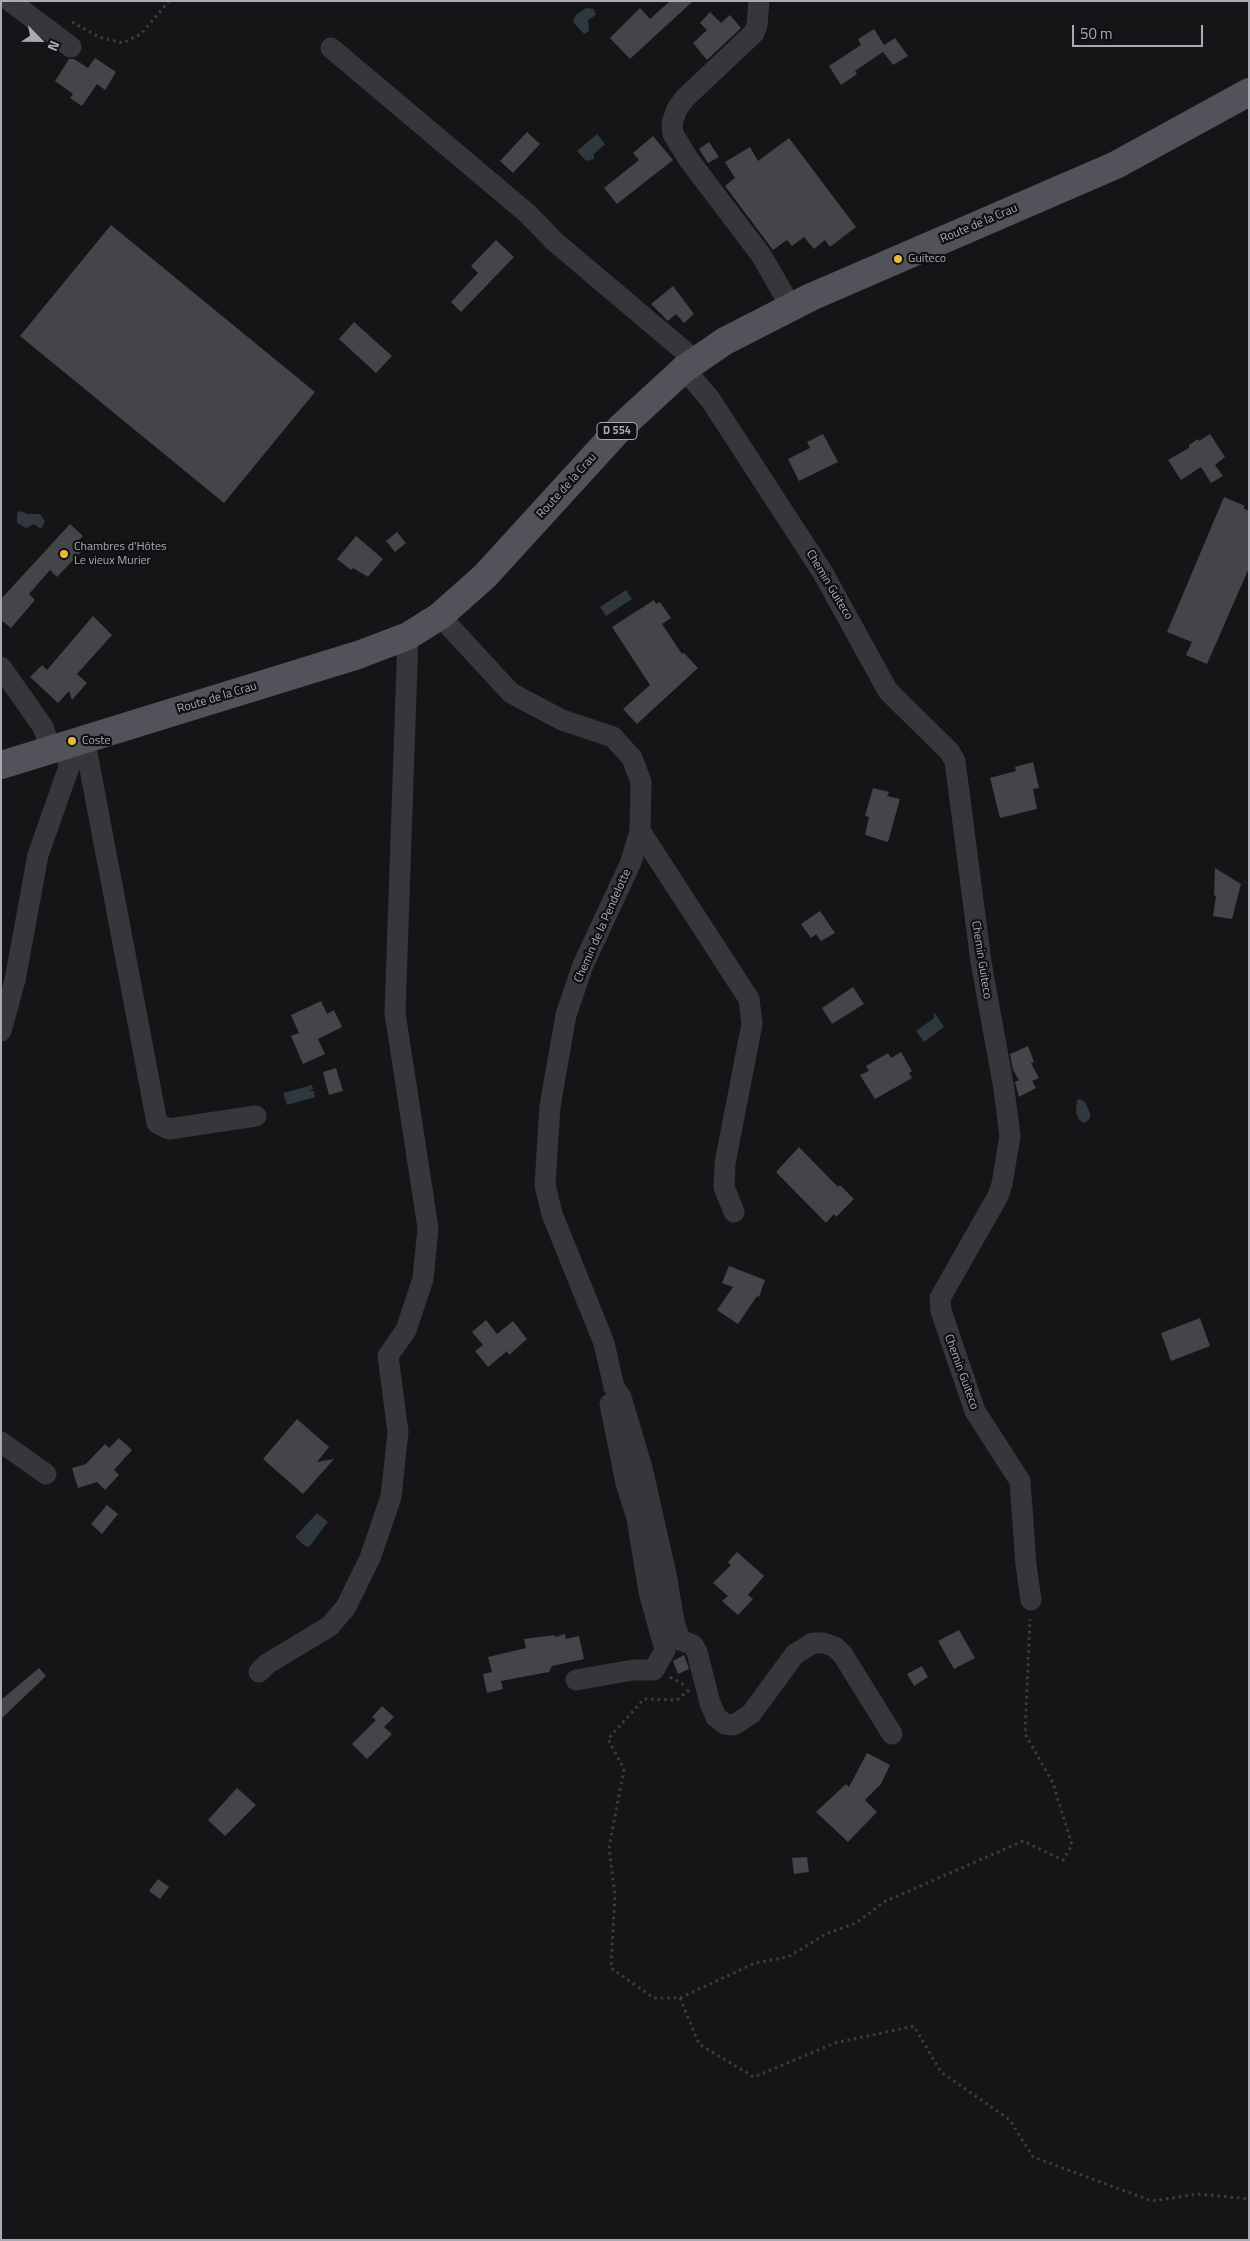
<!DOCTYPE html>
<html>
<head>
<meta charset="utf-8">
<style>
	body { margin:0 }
	#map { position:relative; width:1250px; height:2241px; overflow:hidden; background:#151517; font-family:"Titillium Web",sans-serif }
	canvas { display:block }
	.frame { position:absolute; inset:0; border:2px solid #a8abb6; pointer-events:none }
	.north { position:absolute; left:15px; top:15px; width:50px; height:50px; -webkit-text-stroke:4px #101012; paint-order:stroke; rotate:113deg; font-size:14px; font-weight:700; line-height:20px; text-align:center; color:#a8abb6 }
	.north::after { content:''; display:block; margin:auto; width:18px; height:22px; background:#a8abb6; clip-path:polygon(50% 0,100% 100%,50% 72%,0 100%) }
	.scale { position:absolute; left:1072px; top:25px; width:131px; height:22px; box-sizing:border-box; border:2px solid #a8abb6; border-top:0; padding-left:6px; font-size:15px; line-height:18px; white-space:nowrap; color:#a8abb6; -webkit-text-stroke:4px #101012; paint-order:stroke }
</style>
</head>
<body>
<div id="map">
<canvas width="1250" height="2241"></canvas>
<div class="frame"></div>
<div class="north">N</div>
<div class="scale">50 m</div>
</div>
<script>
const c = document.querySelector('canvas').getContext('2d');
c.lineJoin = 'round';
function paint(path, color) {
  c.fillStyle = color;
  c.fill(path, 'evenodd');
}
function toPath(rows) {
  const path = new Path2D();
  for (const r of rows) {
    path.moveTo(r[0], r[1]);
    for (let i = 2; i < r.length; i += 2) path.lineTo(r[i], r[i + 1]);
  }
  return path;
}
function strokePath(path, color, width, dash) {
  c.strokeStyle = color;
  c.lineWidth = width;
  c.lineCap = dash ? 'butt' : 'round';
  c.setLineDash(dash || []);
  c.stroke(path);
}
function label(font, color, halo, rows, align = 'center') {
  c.font = font + ' "Titillium Web",sans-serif';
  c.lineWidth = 4.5;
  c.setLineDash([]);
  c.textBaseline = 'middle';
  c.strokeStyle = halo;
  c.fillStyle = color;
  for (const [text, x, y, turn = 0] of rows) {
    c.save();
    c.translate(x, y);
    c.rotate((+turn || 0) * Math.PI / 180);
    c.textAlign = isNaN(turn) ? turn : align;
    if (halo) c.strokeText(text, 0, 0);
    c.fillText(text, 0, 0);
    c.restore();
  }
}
paint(toPath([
	[586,8,594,9,596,15,588,20,589,31,584,34,573,22,576,15],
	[597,134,605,144,594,154,594,159,586,161,577,151],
	[21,511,27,514,40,514,45,521,41,529,34,524,26,528,17,523,17,513],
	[626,590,632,599,606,616,600,607],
	[935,1013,944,1027,924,1042,916,1031,934,1018,933,1015],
	[312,1085,313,1089,309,1091,314,1091,315,1097,287,1105,283,1093],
	[1080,1099,1085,1102,1090,1113,1090,1118,1085,1123,1079,1120,1076,1113,1077,1100],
	[317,1513,328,1522,309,1547,305,1546,295,1537]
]), '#2f373f');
paint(toPath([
	[670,1,693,1,630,59,610,38,640,8,650,19],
	[710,12,721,23,730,15,741,28,707,60,693,43,707,30,700,23],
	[874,29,884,45,895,38,908,56,893,65,883,52,855,71,857,74,841,85,829,66,861,45,858,39],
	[95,58,116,72,105,90,97,84,82,106,70,98,73,94,55,81,69,59,74,59,88,68],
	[527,132,540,144,513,173,500,161],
	[653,136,673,160,617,204,604,188,639,160,633,153],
	[789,138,856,227,830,247,825,240,814,249,804,237,792,246,787,240,773,250,725,186,735,178,725,162,750,147,758,161],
	[709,142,719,157,708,163,699,149],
	[111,225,315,392,224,503,20,336],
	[496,240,514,257,461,312,451,302,478,273,471,266],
	[673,286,694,314,684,323,676,314,668,321,651,304],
	[354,322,392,356,376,373,339,339],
	[823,434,838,462,799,481,788,459,810,448,807,442],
	[1210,434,1225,457,1215,465,1223,476,1211,483,1201,467,1181,480,1168,460,1189,448,1189,445,1198,439,1199,441],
	[1224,497,1245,506,1243,508,1249,511,1249,568,1207,664,1186,655,1192,642,1167,632],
	[70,524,83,536,76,543,83,550,57,577,50,570,29,594,35,600,11,628,1,620,1,599],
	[397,532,406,543,395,552,386,541],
	[356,536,383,559,368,577,353,568,351,570,337,559],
	[654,600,656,604,660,602,671,618,662,624,682,654,684,653,698,668,637,724,623,709,650,685,612,627],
	[93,616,112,635,77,674,87,683,72,700,69,691,58,703,30,677,42,665,47,670],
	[1033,762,1039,788,1033,789,1037,809,1000,818,990,778,1016,771,1015,767],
	[873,788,889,792,887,796,900,799,888,842,865,835,869,817,865,816],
	[1215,868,1241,884,1232,919,1213,916,1216,896,1214,895],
	[820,911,835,933,821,941,816,934,811,938,801,924],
	[853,987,864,1004,832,1024,822,1008],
	[321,1001,327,1014,334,1010,342,1027,318,1039,325,1054,303,1064,291,1036,299,1033,291,1015],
	[1028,1046,1034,1062,1031,1063,1039,1078,1032,1081,1036,1088,1019,1097,1015,1082,1019,1080,1013,1070,1010,1054],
	[901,1052,912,1071,909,1073,912,1078,875,1099,860,1075,869,1071,866,1066,888,1053,891,1058],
	[336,1068,343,1091,329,1095,323,1072],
	[799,1147,838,1187,840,1185,854,1199,836,1217,834,1214,826,1223,776,1172],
	[729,1266,765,1280,759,1297,757,1296,738,1324,717,1310,733,1287,722,1283],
	[1200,1318,1210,1346,1171,1361,1161,1333],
	[486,1320,497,1334,513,1321,527,1339,509,1355,507,1351,488,1367,475,1351,483,1345,472,1332],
	[297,1419,329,1447,317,1462,334,1459,303,1494,263,1459],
	[119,1438,132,1450,114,1470,119,1475,105,1490,97,1482,78,1488,72,1468,86,1464,105,1444,109,1448],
	[107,1505,118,1514,102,1534,91,1524],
	[737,1552,764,1576,748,1595,753,1599,738,1615,722,1601,728,1596,713,1583,731,1565,728,1562],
	[959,1630,975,1658,954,1669,938,1641],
	[565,1634,566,1639,579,1636,584,1659,552,1666,549,1672,501,1681,503,1689,487,1693,483,1674,492,1672,488,1657,526,1648,524,1639,555,1635,555,1637],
	[684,1655,689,1669,678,1674,673,1661],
	[922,1666,928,1677,914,1686,907,1674],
	[39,1668,46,1676,1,1719,1,1700],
	[382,1706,394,1717,384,1727,392,1734,367,1759,352,1744,376,1720,372,1717],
	[867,1753,890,1765,881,1784,865,1800,877,1812,848,1842,816,1812,846,1784,849,1787],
	[237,1788,256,1805,225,1836,208,1820],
	[807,1857,809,1872,794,1874,792,1858],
	[158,1879,169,1887,160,1899,149,1891]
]), '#444549');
strokePath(toPath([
	[72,22,99,37,123,43,141,34,169,1],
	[670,1677,686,1686],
	[689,1690,677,1700,644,1699,608,1739,624,1769,609,1848,615,1895,611,1968,654,1998,680,1998,755,1963,788,1957,826,1934,856,1923,884,1902,1023,1841,1063,1860,1072,1845,1053,1783,1025,1734,1030,1619],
	[680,1998,699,2044,754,2077,835,2043,914,2026,941,2072,1010,2120,1033,2157,1152,2201,1198,2194,1249,2199]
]), '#3c3d42', 3, [2.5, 4]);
strokePath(toPath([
	[10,1,71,47],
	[759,1,757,25,754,33,685,98,677,109,672,123,673,134,689,160,761,255,791,307],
	[331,48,528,214,554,241,696,361],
	[684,369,710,399,823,573,888,691,949,751,955,761,981,962,1004,1089,1010,1136,1002,1184,998,1196,940,1298,941,1311,975,1411,1020,1481,1026,1565,1031,1600],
	[440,616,511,693,562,720,613,737,632,758,641,782,640,831,631,862,583,965,566,1015,550,1106,545,1185,552,1214,604,1343,614,1387,621,1397,642,1468,666,1574,674,1622,680,1640,693,1645,697,1652,710,1703,716,1717,725,1724,734,1725,751,1714,795,1654,813,1643,824,1643,835,1647,843,1655,892,1734],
	[1,667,43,727,50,748],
	[84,737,157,1123,169,1129,256,1116],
	[640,831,749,999,752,1024,725,1163,724,1187,734,1212],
	[1,1031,15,980,38,855,69,767,64,744],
	[1,1442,46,1474],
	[259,1672,267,1664,330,1626,346,1607,370,1558,391,1497,398,1432,388,1356,406,1330,423,1279,428,1228,395,1013,408,636],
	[576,1680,633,1670,654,1670,665,1650,649,1592,637,1518,626,1483,610,1404]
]), '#36373b', 21);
strokePath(toPath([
	[1,765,358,655,408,636,440,616,485,576,621,427,684,369,725,341,811,297,1116,165,1249,92]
]), '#52535a', 28);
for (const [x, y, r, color] of [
	[898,259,5,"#e6b93e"],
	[64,554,5,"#e6b93e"],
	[72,741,5,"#e6b93e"]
]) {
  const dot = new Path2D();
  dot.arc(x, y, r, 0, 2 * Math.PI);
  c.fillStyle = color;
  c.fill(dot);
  strokePath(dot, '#101012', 2);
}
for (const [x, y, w] of [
	[617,431,40]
]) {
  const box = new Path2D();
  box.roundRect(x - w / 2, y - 8.5, w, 17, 4);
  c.fillStyle = '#101012';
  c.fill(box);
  strokePath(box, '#a8abb6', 1);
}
label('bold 11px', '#a8abb6', null, [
	["D 554",617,431]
]);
label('12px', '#a8abb6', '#101012', [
	["Route de la Crau",979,224,-23],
	["Route de la Crau",567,486,-48],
	["Chemin Guiteco",829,585,59],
	["Route de la Crau",217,698,-17],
	["Chemin de la Pendelotte",603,926,-66],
	["Chemin Guiteco",981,960,81],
	["Chemin Guiteco",961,1372,70]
]);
label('12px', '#a8abb6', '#101012', [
	["Guiteco",908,259],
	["Chambres d'Hôtes",74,547],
	["Le vieux Murier",74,561],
	["Coste",82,741]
], 'left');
</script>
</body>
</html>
